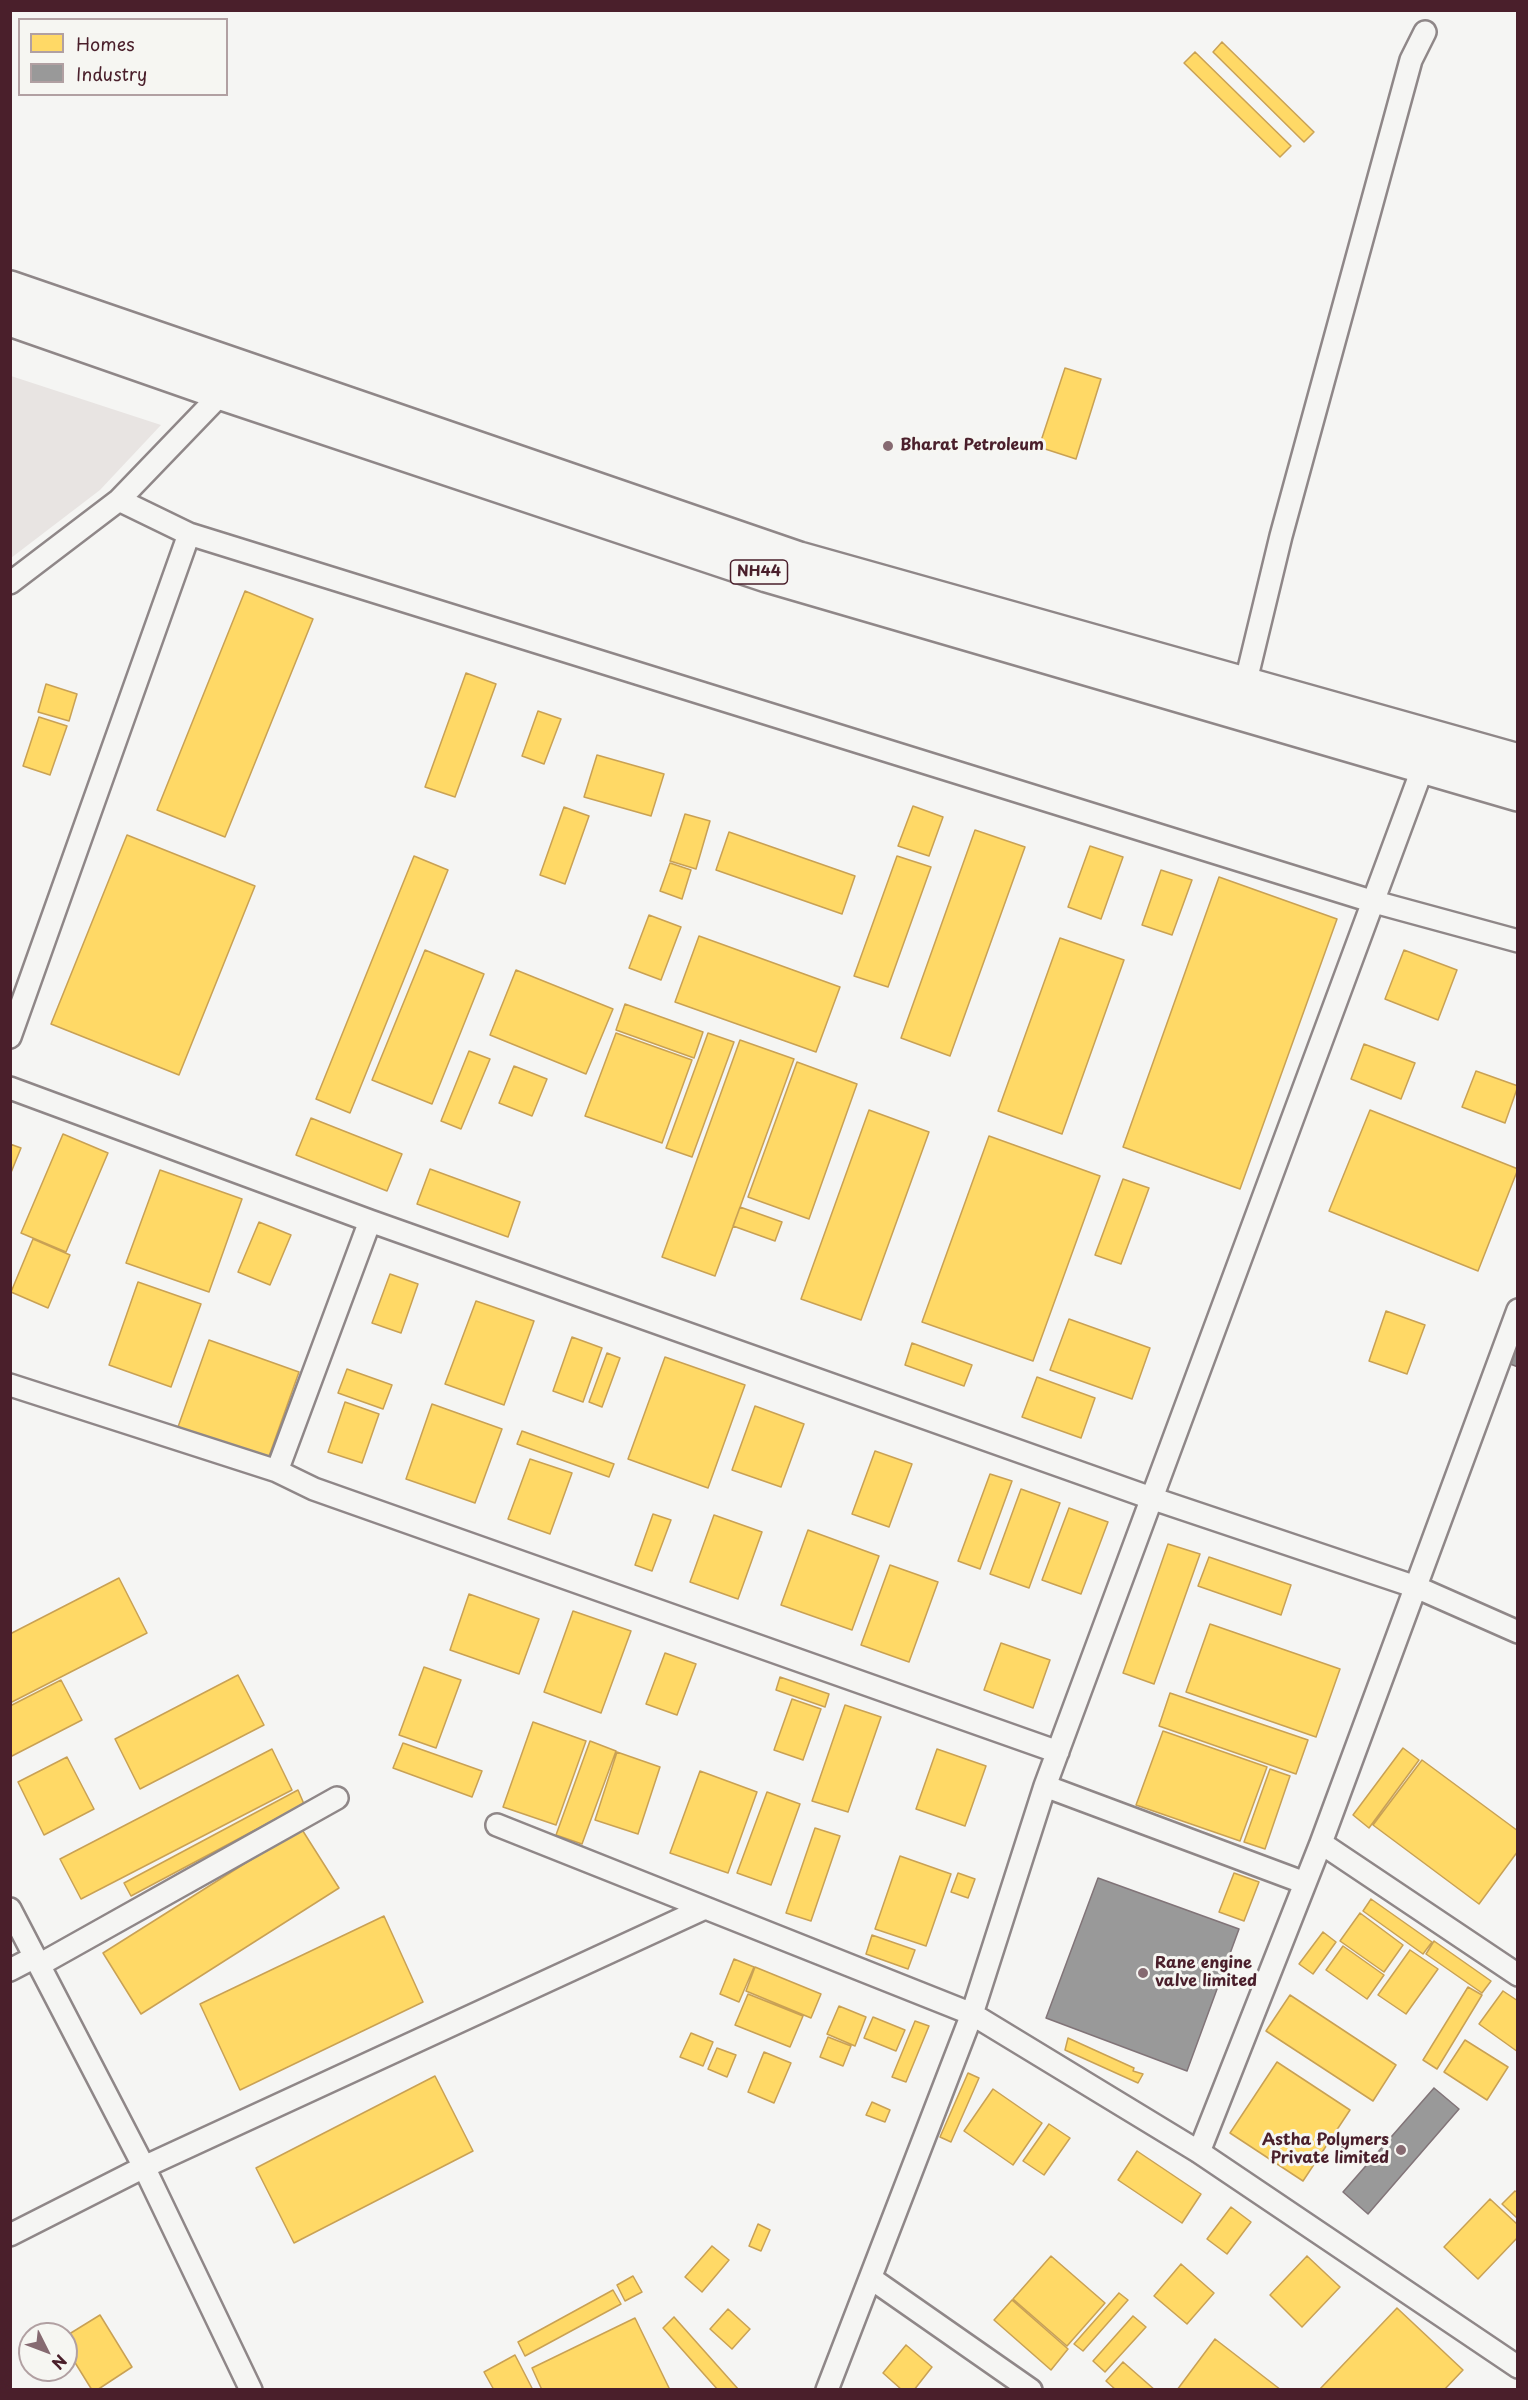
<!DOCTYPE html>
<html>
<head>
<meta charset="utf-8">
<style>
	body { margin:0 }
	#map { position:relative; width:1528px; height:2400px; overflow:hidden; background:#f5f5f3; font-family:"Playpen Sans",sans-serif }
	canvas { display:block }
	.frame { position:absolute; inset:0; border:12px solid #4a1f2b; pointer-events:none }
	.legend { position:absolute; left:18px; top:18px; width:210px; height:78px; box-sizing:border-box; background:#f6f6f2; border:2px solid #b1a0a2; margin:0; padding:8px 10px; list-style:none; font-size:18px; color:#4a1f2b }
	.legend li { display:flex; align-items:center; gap:12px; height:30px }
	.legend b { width:30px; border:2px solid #b1a0a2 }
	.north { position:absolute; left:18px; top:2322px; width:60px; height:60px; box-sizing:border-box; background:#f6f6f2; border:2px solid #b1a0a2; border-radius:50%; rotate:132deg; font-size:16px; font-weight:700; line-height:24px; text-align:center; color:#4a1f2b }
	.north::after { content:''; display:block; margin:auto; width:21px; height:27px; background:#866a71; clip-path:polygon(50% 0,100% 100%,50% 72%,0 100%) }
</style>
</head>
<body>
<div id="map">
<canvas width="1528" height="2400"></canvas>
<div class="frame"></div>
<ul class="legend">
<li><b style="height:16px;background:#ffd966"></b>Homes</li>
<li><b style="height:16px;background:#999"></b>Industry</li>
</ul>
<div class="north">N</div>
</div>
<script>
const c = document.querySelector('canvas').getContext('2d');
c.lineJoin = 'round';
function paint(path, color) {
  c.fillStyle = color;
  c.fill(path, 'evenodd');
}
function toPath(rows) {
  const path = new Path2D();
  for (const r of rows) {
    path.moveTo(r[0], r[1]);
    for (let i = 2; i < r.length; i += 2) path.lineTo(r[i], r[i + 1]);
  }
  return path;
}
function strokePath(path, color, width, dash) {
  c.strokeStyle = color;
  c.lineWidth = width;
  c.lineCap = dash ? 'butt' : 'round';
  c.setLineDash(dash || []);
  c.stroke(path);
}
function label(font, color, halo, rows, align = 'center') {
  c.font = font + ' "Playpen Sans",sans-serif';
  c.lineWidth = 6;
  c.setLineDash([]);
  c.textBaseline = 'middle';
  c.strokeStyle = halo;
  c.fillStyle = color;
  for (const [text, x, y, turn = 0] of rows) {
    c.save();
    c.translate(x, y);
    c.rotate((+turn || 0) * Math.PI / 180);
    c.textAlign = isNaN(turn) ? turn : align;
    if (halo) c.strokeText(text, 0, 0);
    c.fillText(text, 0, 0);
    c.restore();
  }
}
paint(toPath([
	[11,376,161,425,100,490,11,558]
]), '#e8e4e2');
const homes = toPath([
	[1222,42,1314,132,1304,142,1213,52,1222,42],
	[1195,52,1291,146,1280,157,1184,63,1195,52],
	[1065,368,1101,379,1076,459,1039,447,1065,368],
	[245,591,313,619,225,837,157,810,245,591],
	[466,673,496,684,455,797,425,787,466,673],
	[46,684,77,694,69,721,38,712,46,684],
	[538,711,561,719,544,764,522,756,538,711],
	[39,717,67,726,50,775,23,766,39,717],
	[597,755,664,774,651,816,584,797,597,755],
	[913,806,943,817,929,856,898,846,913,806],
	[564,807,589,816,565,884,540,875,564,807],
	[685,814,710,821,696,869,670,861,685,814],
	[975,830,1025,847,950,1056,901,1038,975,830],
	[729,832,855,876,842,914,716,870,729,832],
	[127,835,255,886,179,1075,51,1024,127,835],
	[1090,846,1123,857,1101,919,1068,907,1090,846],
	[414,856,448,870,350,1113,316,1099,414,856],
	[897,856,931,867,888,987,854,976,897,856],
	[670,863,691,870,682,899,660,891,670,863],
	[1161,870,1192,880,1172,935,1142,925,1161,870],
	[1219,877,1337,919,1240,1189,1123,1147,1219,877],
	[649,915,681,927,661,980,629,968,649,915],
	[699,936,840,987,816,1052,675,1002,699,936],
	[1060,938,1124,960,1062,1134,998,1111,1060,938],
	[425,950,484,974,432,1104,372,1080,425,950],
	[1404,950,1457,970,1438,1020,1385,999,1404,950],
	[516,970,613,1009,586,1074,490,1035,516,970],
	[625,1004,703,1032,694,1058,616,1030,625,1004],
	[616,1033,692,1060,662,1143,585,1116,616,1033],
	[708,1033,734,1042,692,1157,666,1148,708,1033],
	[740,1040,794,1059,715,1276,662,1257,740,1040],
	[1364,1044,1415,1063,1401,1099,1351,1079,1364,1044],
	[469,1051,490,1059,461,1129,441,1121,469,1051],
	[797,1062,857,1084,809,1219,748,1197,797,1062],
	[514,1066,547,1079,532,1116,499,1103,514,1066],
	[1476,1071,1518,1086,1505,1123,1462,1107,1476,1071],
	[869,1110,929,1132,861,1320,801,1299,869,1110],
	[1370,1110,1518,1169,1478,1271,1329,1211,1370,1110],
	[311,1118,402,1154,387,1191,296,1155,311,1118],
	[63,1134,108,1153,66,1252,21,1233,63,1134],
	[989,1136,1100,1176,1033,1361,922,1322,989,1136],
	[10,1144,21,1148,10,1175,10,1144],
	[430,1169,520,1202,508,1237,417,1204,430,1169],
	[160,1170,242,1199,209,1292,126,1263,160,1170],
	[1123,1179,1149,1188,1121,1264,1095,1255,1123,1179],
	[740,1207,782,1222,775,1241,733,1226,740,1207],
	[259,1222,291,1235,270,1285,238,1272,259,1222],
	[33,1239,70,1255,48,1308,11,1292,33,1239],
	[390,1274,418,1284,401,1333,372,1323,390,1274],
	[138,1282,201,1304,171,1387,109,1365,138,1282],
	[476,1301,534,1321,504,1405,445,1384,476,1301],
	[1386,1311,1425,1325,1407,1374,1369,1361,1386,1311],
	[1069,1319,1150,1348,1132,1399,1050,1370,1069,1319],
	[572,1337,602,1348,583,1402,553,1391,572,1337],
	[209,1340,299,1372,268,1459,178,1427,209,1340],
	[912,1343,972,1365,964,1386,905,1365,912,1343],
	[607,1353,620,1358,602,1407,589,1402,607,1353],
	[665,1357,745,1385,708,1488,628,1459,665,1357],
	[347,1369,392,1385,383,1409,338,1393,347,1369],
	[1037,1377,1095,1398,1081,1438,1022,1417,1037,1377],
	[345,1402,379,1414,362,1463,328,1452,345,1402],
	[432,1404,502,1429,475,1503,406,1479,432,1404],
	[755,1406,804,1424,781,1487,732,1470,755,1406],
	[522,1431,614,1464,609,1477,517,1444,522,1431],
	[875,1451,912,1464,889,1527,852,1514,875,1451],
	[530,1459,572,1473,550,1534,508,1519,530,1459],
	[990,1474,1012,1481,980,1569,958,1561,990,1474],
	[1021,1489,1060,1503,1029,1588,990,1574,1021,1489],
	[1069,1508,1108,1522,1081,1594,1042,1580,1069,1508],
	[653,1514,671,1520,652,1571,635,1565,653,1514],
	[714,1515,762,1532,738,1599,690,1582,714,1515],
	[808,1530,879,1556,852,1630,781,1605,808,1530],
	[1168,1544,1200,1554,1154,1684,1123,1673,1168,1544],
	[1209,1557,1291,1585,1281,1615,1198,1586,1209,1557],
	[890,1565,938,1582,909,1662,861,1645,890,1565],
	[119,1578,147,1633,10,1703,10,1634,119,1578],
	[469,1594,539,1619,519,1674,450,1650,469,1594],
	[573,1611,631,1631,601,1713,544,1692,573,1611],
	[1210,1624,1340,1669,1316,1737,1186,1692,1210,1624],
	[1001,1643,1050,1660,1033,1708,984,1690,1001,1643],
	[665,1653,696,1664,677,1715,646,1704,665,1653],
	[424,1667,461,1680,436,1748,399,1735,424,1667],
	[238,1675,264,1725,140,1789,115,1739,238,1675],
	[780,1677,829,1694,825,1707,776,1690,780,1677],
	[61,1680,82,1720,10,1757,10,1706,61,1680],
	[1170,1693,1308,1740,1296,1774,1159,1726,1170,1693],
	[792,1699,821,1709,803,1760,774,1750,792,1699],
	[845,1705,881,1717,848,1812,812,1801,845,1705],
	[533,1722,586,1741,556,1825,503,1807,533,1722],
	[1163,1731,1267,1767,1240,1841,1136,1805,1163,1731],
	[590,1741,616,1751,582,1844,556,1835,590,1741],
	[403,1743,482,1771,472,1797,393,1768,403,1743],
	[1403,1748,1419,1760,1369,1828,1353,1815,1403,1748],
	[272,1749,292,1790,81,1899,60,1859,272,1749],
	[937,1749,986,1766,965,1826,916,1809,937,1749],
	[617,1752,660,1767,638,1834,595,1820,617,1752],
	[67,1757,94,1809,44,1835,18,1782,67,1757],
	[1422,1760,1518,1831,1518,1851,1479,1904,1373,1825,1422,1760],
	[1270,1769,1290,1776,1265,1849,1244,1842,1270,1769],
	[700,1771,757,1792,728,1873,670,1853,700,1771],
	[298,1790,304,1804,131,1896,124,1883,298,1790],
	[767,1792,800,1804,771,1885,737,1873,767,1792],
	[301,1828,339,1888,141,2014,103,1953,301,1828],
	[815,1828,840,1836,811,1921,786,1913,815,1828],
	[900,1856,951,1874,926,1946,875,1929,900,1856],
	[958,1873,975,1879,968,1898,951,1892,958,1873],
	[1234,1873,1259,1882,1244,1921,1219,1912,1234,1873],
	[1371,1899,1432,1942,1423,1954,1363,1911,1371,1899],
	[1360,1913,1403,1945,1384,1972,1340,1941,1360,1913],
	[384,1916,423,2002,240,2090,200,2004,384,1916],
	[1323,1932,1336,1942,1313,1974,1299,1964,1323,1932],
	[872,1935,915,1950,908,1969,866,1954,872,1935],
	[1434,1941,1491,1981,1482,1993,1426,1954,1434,1941],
	[1343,1946,1384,1975,1367,1999,1326,1970,1343,1946],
	[1410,1950,1438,1969,1406,2014,1378,1995,1410,1950],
	[734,1959,754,1967,739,2002,720,1994,734,1959],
	[755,1967,821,1994,811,2018,746,1991,755,1967],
	[1468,1987,1482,1995,1437,2069,1423,2060,1468,1987],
	[1503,1991,1518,2001,1518,2052,1479,2024,1503,1991],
	[748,1994,803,2016,790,2047,735,2025,748,1994],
	[1290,1995,1396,2065,1373,2101,1266,2031,1290,1995],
	[839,2006,866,2017,855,2046,827,2034,839,2006],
	[873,2017,905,2030,896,2051,864,2038,873,2017],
	[915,2021,929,2026,906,2082,892,2077,915,2021],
	[691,2033,713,2042,703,2066,680,2057,691,2033],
	[828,2037,851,2046,843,2066,820,2057,828,2037],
	[1068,2038,1134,2068,1133,2071,1143,2074,1138,2083,1065,2050,1068,2038],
	[1465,2040,1508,2067,1487,2100,1444,2072,1465,2040],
	[717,2048,736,2055,727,2077,708,2069,717,2048],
	[764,2052,791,2063,774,2103,748,2092,764,2052],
	[1277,2062,1350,2110,1303,2181,1230,2133,1277,2062],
	[968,2073,979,2078,951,2142,940,2137,968,2073],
	[435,2076,473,2151,294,2243,256,2168,435,2076],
	[993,2089,1042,2123,1013,2165,964,2131,993,2089],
	[872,2102,890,2110,885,2122,866,2115,872,2102],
	[1049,2124,1070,2138,1044,2175,1023,2161,1049,2124],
	[1137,2151,1201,2194,1182,2223,1118,2180,1137,2151],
	[1515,2191,1518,2193,1518,2219,1502,2204,1515,2191],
	[1490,2199,1518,2225,1518,2237,1478,2279,1444,2247,1490,2199],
	[1231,2207,1251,2222,1227,2254,1207,2239,1231,2207],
	[758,2224,770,2230,761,2251,749,2246,758,2224],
	[712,2246,729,2260,702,2292,685,2277,712,2246],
	[1051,2256,1105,2303,1067,2346,1013,2299,1051,2256],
	[1307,2256,1340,2287,1302,2327,1270,2295,1307,2256],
	[1181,2264,1214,2293,1187,2324,1154,2296,1181,2264],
	[633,2276,642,2292,625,2301,617,2285,633,2276],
	[613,2290,621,2304,525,2356,518,2342,613,2290],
	[1119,2293,1128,2300,1083,2351,1074,2344,1119,2293],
	[1012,2300,1068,2349,1051,2370,994,2320,1012,2300],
	[1397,2308,1463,2370,1444,2390,1319,2390,1397,2308],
	[728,2309,750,2329,732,2349,710,2329,728,2309],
	[100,2315,132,2367,97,2390,92,2390,66,2348,66,2336,100,2315],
	[1133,2316,1146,2327,1105,2372,1093,2361,1133,2316],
	[674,2317,739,2390,718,2390,663,2328,674,2317],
	[635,2318,670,2390,542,2390,532,2368,635,2318],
	[1215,2339,1281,2390,1177,2390,1215,2339],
	[906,2345,932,2367,914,2390,902,2390,883,2373,906,2345],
	[515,2355,533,2390,494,2390,484,2372,515,2355],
	[1123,2362,1155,2390,1116,2390,1106,2381,1123,2362]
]);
paint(homes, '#ffd966');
strokePath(homes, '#c9a154', 1.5);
const industry = toPath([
	[1518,1331,1518,1367,1505,1362,1518,1331],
	[1098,1878,1239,1929,1187,2071,1046,2018,1098,1878],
	[1434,2088,1459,2109,1368,2214,1343,2192,1434,2088]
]);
paint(industry, '#999');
strokePath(industry, '#817478', 1.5);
const minor = toPath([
	[189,534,1371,901,1518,941],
	[10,583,119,500,222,393],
	[1245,685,1281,536,1411,60,1425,32],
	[10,1037,189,534,119,500],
	[10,1088,370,1221,1151,1498,1416,1587,1518,1632],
	[370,1221,277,1471,314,1489,1058,1752],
	[10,1385,277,1471],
	[1045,1786,1305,1883],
	[497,1825,972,2014,1199,2152,1518,2367],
	[1321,1843,1518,1975],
	[10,1909,144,2167,251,2390],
	[39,1965,337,1798],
	[10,1970,35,1957],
	[1199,2152,1321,1843,1518,1310],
	[10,2235,144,2167,705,1908],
	[872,2279,1031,2390],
	[827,2390,972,2014,1045,1786,1423,767]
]);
const trunk = toPath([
	[10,288,799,559,1518,761],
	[10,319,222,393,767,575,1518,794]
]);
strokePath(minor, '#8f8788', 26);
strokePath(trunk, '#8f8788', 38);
strokePath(minor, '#f5f5f3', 21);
strokePath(trunk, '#f5f5f3', 33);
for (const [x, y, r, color] of [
	[888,446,6,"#866a71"],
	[1143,1973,6,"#866a71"],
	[1401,2150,6,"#866a71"]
]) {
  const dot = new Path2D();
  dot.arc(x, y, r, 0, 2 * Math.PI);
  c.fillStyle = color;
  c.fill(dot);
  strokePath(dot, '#f6f6f2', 2);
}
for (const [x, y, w] of [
	[759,572,57]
]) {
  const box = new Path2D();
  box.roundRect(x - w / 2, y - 12, w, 24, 4.5);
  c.fillStyle = '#f6f6f2';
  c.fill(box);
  strokePath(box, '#4a1f2b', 1.5);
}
label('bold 15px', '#4a1f2b', null, [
	["NH44",759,572]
]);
label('bold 16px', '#4a1f2b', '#f6f6f2', [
	["Bharat Petroleum",900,446],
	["Rane engine",1155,1964],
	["valve limited",1155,1982],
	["Astha Polymers",1389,2141,"right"],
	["Private limited",1389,2159,"right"]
], 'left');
</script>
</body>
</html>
